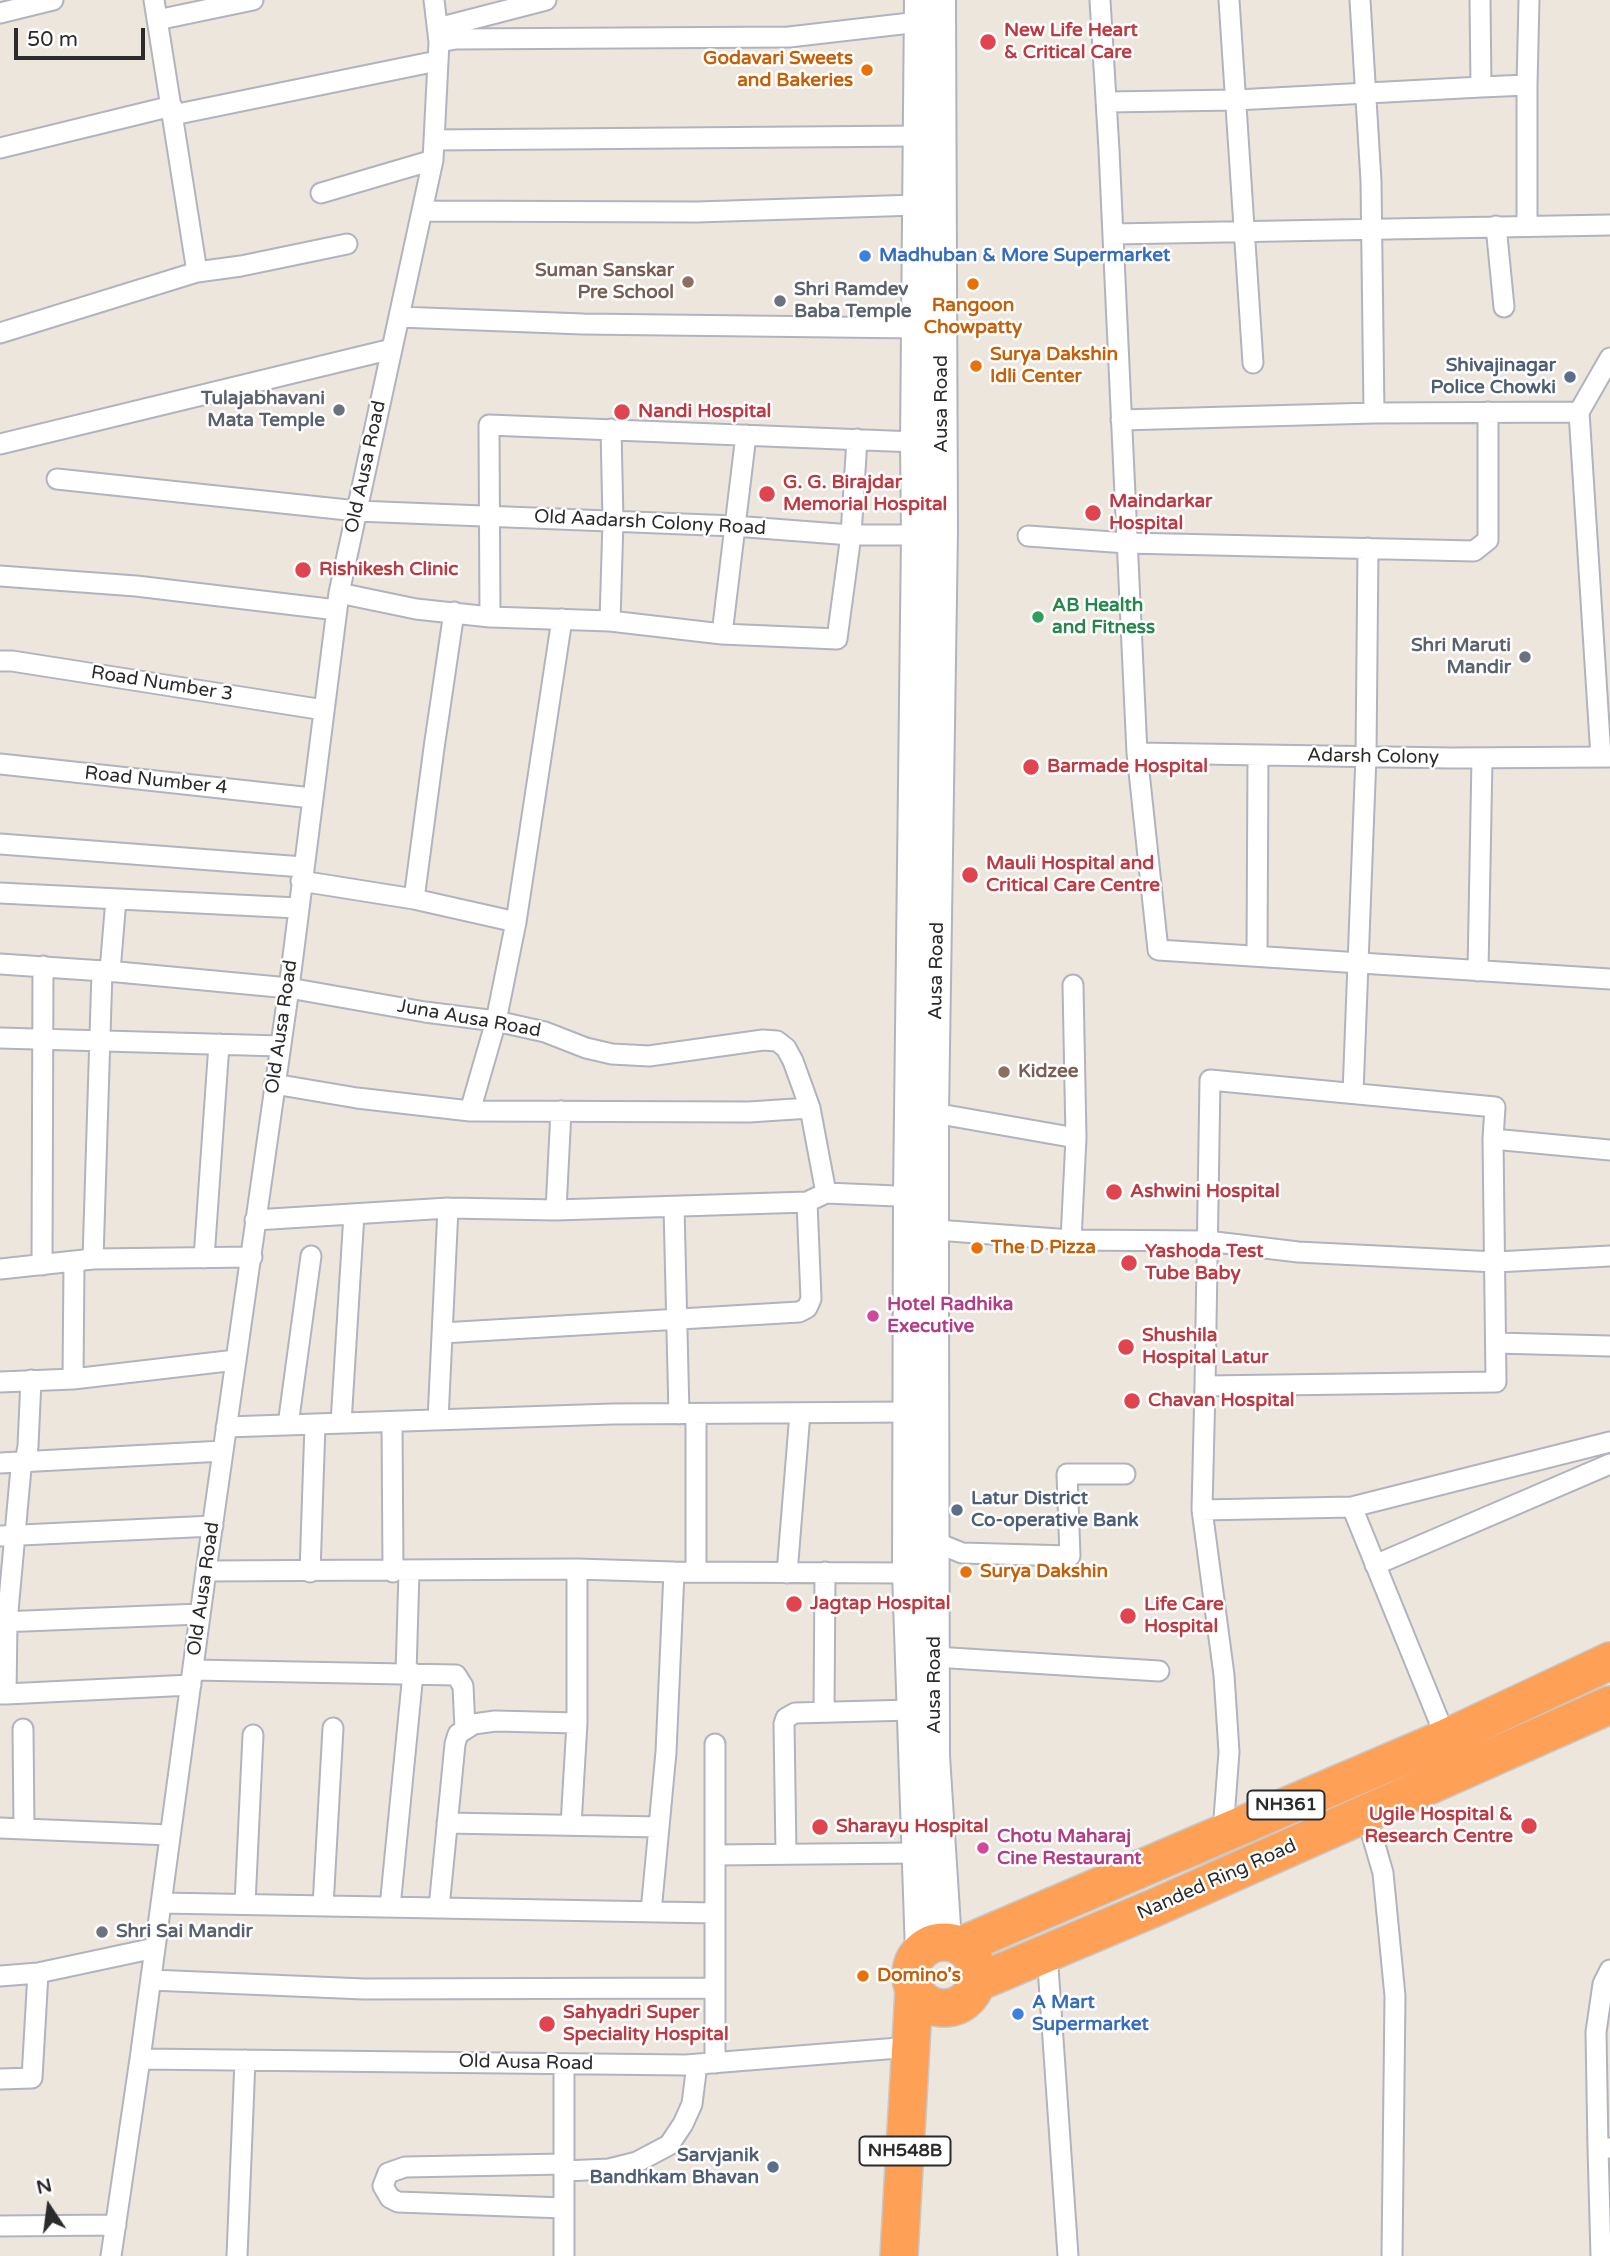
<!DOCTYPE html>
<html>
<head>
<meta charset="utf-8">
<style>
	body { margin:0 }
	#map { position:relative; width:1610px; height:2256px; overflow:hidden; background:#ede6dd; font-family:"Varela Round",sans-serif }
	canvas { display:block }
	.north { position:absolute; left:14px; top:2172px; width:70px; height:70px; -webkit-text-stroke:5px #fff; paint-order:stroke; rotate:347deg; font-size:19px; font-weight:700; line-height:28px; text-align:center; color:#2b2b2b }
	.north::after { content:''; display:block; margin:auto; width:24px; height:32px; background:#2b2b2b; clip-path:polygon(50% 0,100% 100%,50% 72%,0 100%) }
	.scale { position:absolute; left:14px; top:28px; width:131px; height:32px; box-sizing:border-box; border:4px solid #2b2b2b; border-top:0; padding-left:9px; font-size:21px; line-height:24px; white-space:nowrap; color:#2b2b2b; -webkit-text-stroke:5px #fff; paint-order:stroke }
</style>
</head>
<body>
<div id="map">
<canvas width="1610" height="2256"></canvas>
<div class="north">N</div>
<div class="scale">50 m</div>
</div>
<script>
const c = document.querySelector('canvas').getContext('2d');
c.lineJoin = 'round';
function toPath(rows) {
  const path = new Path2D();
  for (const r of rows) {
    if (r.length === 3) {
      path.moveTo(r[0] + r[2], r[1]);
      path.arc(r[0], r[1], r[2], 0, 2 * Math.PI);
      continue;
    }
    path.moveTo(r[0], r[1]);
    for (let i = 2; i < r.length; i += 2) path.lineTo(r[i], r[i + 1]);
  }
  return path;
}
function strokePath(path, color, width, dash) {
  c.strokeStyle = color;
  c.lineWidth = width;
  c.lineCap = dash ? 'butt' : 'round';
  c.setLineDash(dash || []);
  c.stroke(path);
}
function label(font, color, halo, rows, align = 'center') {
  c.font = font + ' "Varela Round",sans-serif';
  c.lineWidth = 5;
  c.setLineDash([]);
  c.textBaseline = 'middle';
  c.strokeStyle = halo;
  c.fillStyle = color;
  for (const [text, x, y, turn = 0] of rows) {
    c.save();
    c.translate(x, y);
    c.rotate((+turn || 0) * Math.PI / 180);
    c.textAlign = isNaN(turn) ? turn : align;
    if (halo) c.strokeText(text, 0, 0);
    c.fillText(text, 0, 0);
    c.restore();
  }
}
const street = toPath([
	[154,0,197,272],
	[1100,0,1109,150,1137,753,1158,950,1610,979],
	[1229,0,1253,363],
	[1360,0,1371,181,1374,413],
	[0,13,53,0],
	[157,20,253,0],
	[438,28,546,0],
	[439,42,456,39,789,37,919,22],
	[1527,85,1529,0],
	[1481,87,1527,85,1527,226],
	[1107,102,1236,100,1481,87,1480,0],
	[173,115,437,61],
	[434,140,918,136],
	[0,148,172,106],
	[321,193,433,160],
	[422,211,697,212,917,205],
	[1496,226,1504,307],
	[1113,234,1610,225],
	[399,317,583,324,916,328],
	[0,333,197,272,241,266,347,244],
	[1121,420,1374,413,1579,412],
	[0,444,392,349],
	[57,479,357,511,734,526,851,535,928,535],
	[1028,536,1127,543,1474,551,1488,540,1488,412],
	[0,576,136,586,337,610],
	[339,593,416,609,490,617,610,621,722,634,837,639,851,535,857,439],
	[454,612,434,748,414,899,516,922,562,619],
	[490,617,489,425,915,442],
	[610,621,613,521,611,429],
	[722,634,746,435],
	[0,661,12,661,324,710],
	[1137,753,1451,758,1610,757],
	[1601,757,1579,412,1610,358],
	[0,764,312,798],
	[0,844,303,867],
	[301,881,414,899],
	[0,893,297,908],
	[1257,956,1258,755],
	[0,964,118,972,289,988,425,1012,496,1021,545,1032,586,1048,612,1054,649,1056,763,1040,777,1041,786,1048,793,1061,810,1108,826,1193],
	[110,971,116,899],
	[1478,971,1482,758],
	[1073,985,1076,1138],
	[0,1038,280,1046],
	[274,1084,357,1098,470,1111,749,1112,810,1108],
	[1353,1093,1366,756,1368,548],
	[470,1111,496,1021,516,922],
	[934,1113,1076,1138,1071,1240],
	[1493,1139,1610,1150],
	[674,1207,679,1414],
	[556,1210,561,1111],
	[255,1220,448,1208,556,1210,807,1202,826,1193,920,1197],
	[923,1229,1071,1240,1207,1241,1298,1252,1496,1262,1610,1256],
	[204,1258,219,1044],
	[93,1259,102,971],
	[42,1265,43,966],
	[0,1269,93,1259,252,1257],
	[442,1333,799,1312,807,1308,811,1299,807,1202],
	[1496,1343,1610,1346],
	[73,1379,74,1262],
	[0,1382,73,1379,236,1360],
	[1205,1386,1210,1080,1495,1107,1493,1139,1496,1382,1205,1386,1202,1510,1224,1675,1229,1752,1223,1832],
	[438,1420,448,1208],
	[392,1422,393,1572],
	[341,1423,354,1214],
	[288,1425,311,1256],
	[226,1427,612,1414,907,1412],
	[0,1463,223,1451],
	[1352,1507,1446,1738],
	[1202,1510,1352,1507,1610,1442],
	[0,1536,213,1526],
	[935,1542,962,1553,1070,1556,1067,1474,1125,1474],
	[1375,1565,1610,1464],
	[206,1571,577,1569,674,1572,907,1573],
	[310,1572,315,1424],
	[696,1572,696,1414],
	[787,1573,800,1413],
	[0,1622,200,1614],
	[935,1657,1159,1671],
	[193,1670,456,1675,463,1686,465,1728],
	[406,1673,409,1572],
	[0,1694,6,1694,7,1622,21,1468,25,1463,28,1446,31,1380],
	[6,1694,191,1685],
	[824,1712,825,1572],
	[23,1729,24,1829],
	[715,1744,715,2063],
	[1366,1814,1383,1873,1395,1996,1392,2256],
	[447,1823,659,1827],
	[571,1825,577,1723,577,1569],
	[0,1828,170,1835],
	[786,1854,784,1724,786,1718,795,1713,912,1710],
	[715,1855,916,1853],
	[161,1903,715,1913],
	[245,1904,253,1735],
	[323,1906,333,1728],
	[390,1907,413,1673],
	[439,1908,455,1744,458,1734,474,1724,495,1721,577,1723],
	[651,1912,666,1752,674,1572],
	[1047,1952,1068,2256],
	[0,1976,38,1973,155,1948],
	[151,1980,364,1989,715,1988],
	[140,2059,206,1571,289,988,339,593,433,160,439,42,434,0],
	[0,2079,32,2078,38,1973],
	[1598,2148,1596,2032,1603,1984,1610,1970],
	[564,2171,609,2169,637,2162,669,2145,683,2124,692,2104,697,2064],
	[564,2208,398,2202,390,2198,383,2186,388,2173,405,2167,564,2164],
	[0,2226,116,2225],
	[111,2256,140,2059,686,2065,911,2047],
	[237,2256,245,2060],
	[564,2256,564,2064],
	[1601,2256,1598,2148,1610,2148]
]);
const secondary = toPath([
	[919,0,915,442,916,535,908,1196,907,1573,920,1952],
	[941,0,943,531,934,1113,934,1290,935,1756,947,1942]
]);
const highway = toPath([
	[944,1975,33],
	[960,1946,1446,1738,1610,1661],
	[976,1983,1156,1907,1610,1705],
	[899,2256,914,1990]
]);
strokePath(street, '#b1b3be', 23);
strokePath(secondary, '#b1b3be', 32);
strokePath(highway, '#c8c8c8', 40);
strokePath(street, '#fff', 19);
strokePath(secondary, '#fff', 28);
strokePath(highway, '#fea056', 37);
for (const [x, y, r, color] of [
	[988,42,9,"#e0444e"],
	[867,70,7,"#e8710a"],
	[865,256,7,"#3f7fe0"],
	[688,282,7,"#8d6e63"],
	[973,284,7,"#e8710a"],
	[780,301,7,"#6b7280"],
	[976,366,7,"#e8710a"],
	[1570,377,7,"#5c6f8a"],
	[339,410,7,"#6b7280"],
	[622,412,9,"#e0444e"],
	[767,494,9,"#e0444e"],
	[1093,513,9,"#e0444e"],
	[303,570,9,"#e0444e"],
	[1038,617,7,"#2e9e5b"],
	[1525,657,7,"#6b7280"],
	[1031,767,9,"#e0444e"],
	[970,875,9,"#e0444e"],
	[1004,1072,7,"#8d6e63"],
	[1114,1192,9,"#e0444e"],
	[977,1248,7,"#e8710a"],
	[1129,1263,9,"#e0444e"],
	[873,1316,7,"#d1479c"],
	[1126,1347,9,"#e0444e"],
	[1132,1401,9,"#e0444e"],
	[957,1510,7,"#5c6f8a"],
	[966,1572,7,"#e8710a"],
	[794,1604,9,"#e0444e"],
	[1128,1616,9,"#e0444e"],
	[1529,1826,9,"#e0444e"],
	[820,1827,9,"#e0444e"],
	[983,1848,7,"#d1479c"],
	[102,1932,7,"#6b7280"],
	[863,1976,7,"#e8710a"],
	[1018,2014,7,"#3f7fe0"],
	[547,2024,9,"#e0444e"],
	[773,2167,7,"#5c6f8a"]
]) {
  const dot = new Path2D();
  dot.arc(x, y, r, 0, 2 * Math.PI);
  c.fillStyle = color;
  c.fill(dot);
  strokePath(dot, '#fff', 2.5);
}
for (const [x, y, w] of [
	[1286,1805,77],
	[905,2151,91]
]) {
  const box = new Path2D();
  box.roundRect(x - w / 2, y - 14.5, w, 29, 5);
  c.fillStyle = '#fff';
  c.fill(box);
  strokePath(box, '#2b2b2b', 2);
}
label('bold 18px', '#2b2b2b', null, [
	["NH361",1286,1805],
	["NH548B",905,2151]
]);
label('bold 19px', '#be3a42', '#fff', [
	["New Life Heart",1004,31],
	["& Critical Care",1004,53],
	["Nandi Hospital",638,412],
	["G. G. Birajdar",783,483],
	["Memorial Hospital",783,505],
	["Maindarkar",1109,502],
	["Hospital",1109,524],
	["Rishikesh Clinic",319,570],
	["Barmade Hospital",1047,767],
	["Mauli Hospital and",986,864],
	["Critical Care Centre",986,886],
	["Ashwini Hospital",1130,1192],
	["Yashoda Test",1145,1252],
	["Tube Baby",1145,1274],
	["Shushila",1142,1336],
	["Hospital Latur",1142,1358],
	["Chavan Hospital",1148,1401],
	["Jagtap Hospital",810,1604],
	["Life Care",1144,1605],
	["Hospital",1144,1627],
	["Ugile Hospital &",1513,1815,"right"],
	["Research Centre",1513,1837,"right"],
	["Sharayu Hospital",836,1827],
	["Sahyadri Super",563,2013],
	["Speciality Hospital",563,2035]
], 'left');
label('bold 19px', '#c56008', '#fff', [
	["Godavari Sweets",853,59,"right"],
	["and Bakeries",853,81,"right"],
	["Rangoon",973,306,"center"],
	["Chowpatty",973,328,"center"],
	["Surya Dakshin",990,355],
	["Idli Center",990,377],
	["The D Pizza",991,1248],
	["Surya Dakshin",980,1572],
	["Domino's",877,1976]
], 'left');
label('bold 19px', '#366cbe', '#fff', [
	["Madhuban & More Supermarket",879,256],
	["A Mart",1032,2003],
	["Supermarket",1032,2025]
], 'left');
label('bold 19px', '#785e54', '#fff', [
	["Suman Sanskar",674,271],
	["Pre School",674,293],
	["Kidzee",1018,1072,"left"]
], 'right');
label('bold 19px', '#5b616d', '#fff', [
	["Shri Ramdev",794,290],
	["Baba Temple",794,312],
	["Tulajabhavani",325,399,"right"],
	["Mata Temple",325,421,"right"],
	["Shri Maruti",1511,646,"right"],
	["Mandir",1511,668,"right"],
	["Shri Sai Mandir",116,1932]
], 'left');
label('bold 19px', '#4e5e75', '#fff', [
	["Shivajinagar",1556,366],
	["Police Chowki",1556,388],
	["Latur District",971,1499,"left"],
	["Co-operative Bank",971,1521,"left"],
	["Sarvjanik",759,2156],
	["Bandhkam Bhavan",759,2178]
], 'right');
label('19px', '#2b2b2b', '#fff', [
	["Ausa Road",942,404,-90],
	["Old Ausa Road",366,467,-78],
	["Old Aadarsh Colony Road",650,523,3],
	["Road Number 3",162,684,9],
	["Adarsh Colony",1373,757,1],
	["Road Number 4",156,781,6],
	["Ausa Road",937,971,-89],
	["Juna Ausa Road",469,1019,10],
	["Old Ausa Road",282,1027,-82],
	["Old Ausa Road",204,1589,-82],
	["Ausa Road",935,1685,-90],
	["Nanded Ring Road",1217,1880,-24],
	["Old Ausa Road",526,2063,1]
]);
label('bold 19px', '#27864d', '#fff', [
	["AB Health",1052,606],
	["and Fitness",1052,628]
], 'left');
label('bold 19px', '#b23c85', '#fff', [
	["Hotel Radhika",887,1305],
	["Executive",887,1327],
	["Chotu Maharaj",997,1837],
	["Cine Restaurant",997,1859]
], 'left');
</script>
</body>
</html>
